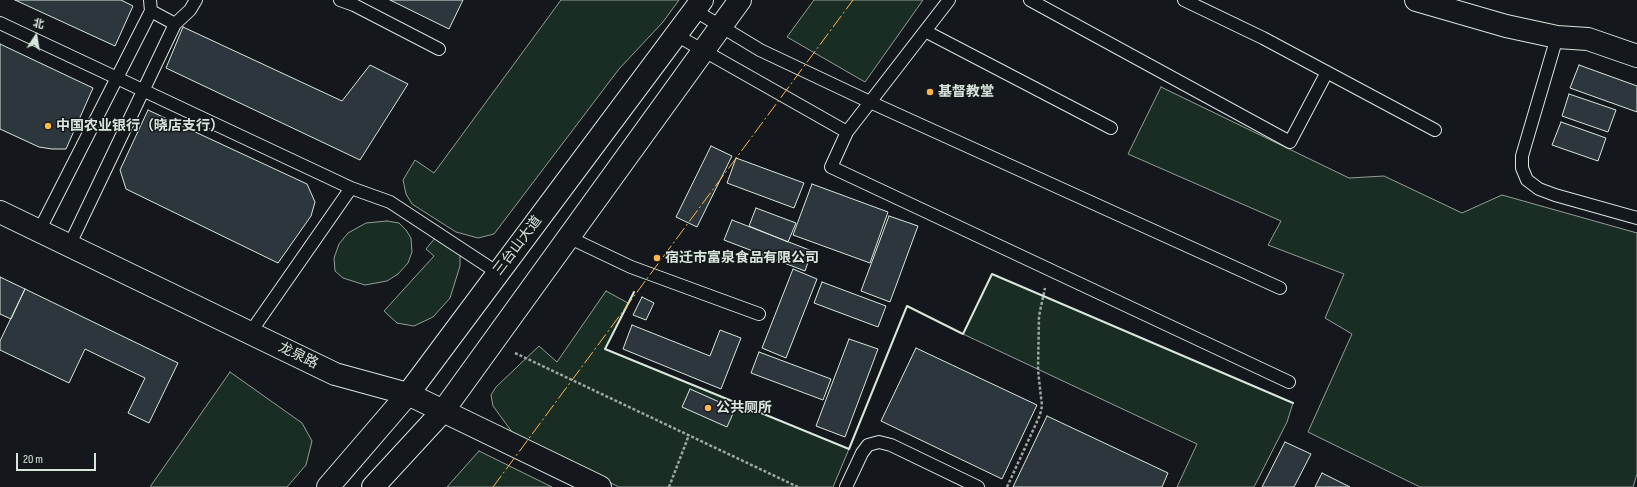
<!DOCTYPE html>
<html>
<head>
<meta charset="utf-8">
<style>
	body { margin:0 }
	#map { position:relative; width:1637px; height:487px; overflow:hidden; background:#14181c; font-family:"Sofia Sans Condensed","Noto Sans SC",sans-serif }
	canvas { display:block }
	.north { position:absolute; left:16px; top:16px; width:40px; height:40px; -webkit-text-stroke:3px #14181c; paint-order:stroke; rotate:12deg; font-size:11px; font-weight:700; line-height:16px; text-align:center; color:#d8e6dc }
	.north::after { content:''; display:block; margin:auto; width:14px; height:18px; background:#d8e6dc; clip-path:polygon(50% 0,100% 100%,50% 72%,0 100%) }
	.scale { position:absolute; left:16px; top:453px; width:80px; height:18px; box-sizing:border-box; border:2px solid #d8e6dc; border-top:0; padding-left:5px; font-size:12px; line-height:14px; white-space:nowrap; color:#d8e6dc; -webkit-text-stroke:3px #14181c; paint-order:stroke }
</style>
</head>
<body>
<div id="map">
<canvas width="1637" height="487"></canvas>
<div class="north">北</div>
<div class="scale">20 m</div>
</div>
<script>
const c = document.querySelector('canvas').getContext('2d');
c.lineJoin = 'round';
function paint(path, color) {
  c.fillStyle = color;
  c.fill(path, 'evenodd');
}
function toPath(rows) {
  const path = new Path2D();
  for (const r of rows) {
    path.moveTo(r[0], r[1]);
    for (let i = 2; i < r.length; i += 2) path.lineTo(r[i], r[i + 1]);
  }
  return path;
}
function strokePath(path, color, width, dash) {
  c.strokeStyle = color;
  c.lineWidth = width;
  c.lineCap = dash ? 'butt' : 'round';
  c.setLineDash(dash || []);
  c.stroke(path);
}
function label(font, color, halo, rows, align = 'center') {
  c.font = font + ' "Sofia Sans Condensed","Noto Sans SC",sans-serif';
  c.lineWidth = 3;
  c.setLineDash([]);
  c.textBaseline = 'middle';
  c.strokeStyle = halo;
  c.fillStyle = color;
  for (const [text, x, y, turn = 0] of rows) {
    c.save();
    c.translate(x, y);
    c.rotate((+turn || 0) * Math.PI / 180);
    c.textAlign = isNaN(turn) ? turn : align;
    if (halo) c.strokeText(text, 0, 0);
    c.fillText(text, 0, 0);
    c.restore();
  }
}
const green = toPath([
	[561,0,679,0,663,22,619,69,494,234,478,238,456,232,412,204,406,194,403,180,415,160,434,173,561,0],
	[814,0,923,0,865,82,787,37,814,0],
	[1161,87,1349,178,1384,176,1462,213,1502,195,1637,233,1637,474,1633,487,1420,487,1308,432,1352,334,1325,318,1344,274,1268,245,1281,221,1128,154,1161,87],
	[387,221,399,223,406,230,411,238,412,252,408,263,398,274,387,281,365,285,343,278,335,271,334,258,339,244,348,233,366,223,387,221],
	[436,237,460,254,460,266,450,298,433,317,414,326,397,323,384,311,434,256,426,249,436,237],
	[992,274,1293,403,1287,422,1254,487,1177,487,1197,444,963,334,992,274],
	[606,291,628,303,605,349,849,449,833,487,619,487,515,436,493,406,491,395,496,387,539,346,557,362,606,291],
	[230,372,302,423,312,441,306,465,287,487,150,487,230,372],
	[479,451,552,487,447,487,479,451]
]);
paint(green, '#1a2d24');
strokePath(green, '#939e99', 1);
const building = toPath([
	[15,0,121,0,133,6,115,46,15,0],
	[390,0,463,0,449,29,390,0],
	[183,27,342,101,370,65,408,84,360,160,166,68,183,27],
	[0,44,93,88,66,149,52,149,39,147,0,129,0,44],
	[1579,65,1637,86,1637,112,1570,88,1579,65],
	[1569,94,1616,110,1608,132,1562,116,1569,94],
	[148,110,307,184,315,202,311,216,278,263,126,189,120,170,148,110],
	[1561,122,1606,138,1598,161,1552,145,1561,122],
	[711,146,732,156,697,227,676,217,711,146],
	[736,158,804,183,794,208,727,183,736,158],
	[812,184,888,212,870,263,793,235,812,184],
	[756,208,796,223,788,242,749,226,756,208],
	[889,216,918,226,890,302,861,291,889,216],
	[732,220,812,251,805,271,724,240,732,220],
	[793,269,817,279,786,358,762,348,793,269],
	[0,277,25,289,11,319,0,314,0,277],
	[822,282,886,306,878,327,814,303,822,282],
	[25,289,178,363,149,423,128,413,145,378,85,349,69,383,0,350,0,341,25,289],
	[642,297,654,303,646,320,633,315,642,297],
	[632,325,710,356,720,330,741,338,721,389,623,349,632,325],
	[849,339,878,349,845,437,816,426,849,339],
	[916,348,1037,405,1002,479,881,421,916,348],
	[759,352,831,379,823,400,751,373,759,352],
	[690,389,735,409,727,427,682,407,690,389],
	[1047,416,1168,473,1162,487,1013,487,1047,416],
	[1285,442,1311,454,1294,487,1262,487,1285,442],
	[1322,473,1350,487,1315,487,1322,473]
]);
paint(building, '#2c363c');
strokePath(building, '#d8e6dc', 1);
const service = toPath([
	[340,0,354,5,439,49],
	[949,0,847,132,831,167,1289,382],
	[1030,0,1290,142,1327,72],
	[1184,0,1263,38,1435,130],
	[694,10,760,50,870,102,1280,288],
	[151,11,175,24,190,10,196,0],
	[0,23,351,188,250,333],
	[925,31,1111,128],
	[676,35,847,132],
	[1557,37,1522,156,1522,168,1527,180,1539,189,1555,195,1637,218],
	[351,188,390,202,498,273],
	[39,231,151,11,150,0],
	[568,237,631,267,759,314],
	[69,246,175,24],
	[846,487,862,453,868,445,879,442,891,445,978,487]
]);
const minor = toPath([
	[1416,0,1506,26,1557,37,1588,39,1637,56]
]);
const tertiary = toPath([
	[0,212,335,374,408,394,600,487]
]);
const secondary = toPath([
	[328,487,408,394,702,0],
	[373,487,443,411,740,0]
]);
strokePath(service, '#d8e6dc', 14);
strokePath(minor, '#d8e6dc', 24);
strokePath(tertiary, '#d8e6dc', 24);
strokePath(secondary, '#d8e6dc', 24);
strokePath(toPath([
	[515,353,798,487],
	[669,487,689,435],
	[1007,487,1040,415,1042,406,1038,370,1039,316,1045,288]
]), '#9da8a2', 2.5, [3, 2]);
strokePath(service, '#14181c', 12);
strokePath(minor, '#14181c', 22);
strokePath(tertiary, '#14181c', 22);
strokePath(secondary, '#14181c', 22);
strokePath(toPath([
	[634,292,605,349,849,449,907,306,963,334,992,274,1293,403]
]), '#d8e6dc', 2);
strokePath(toPath([
	[493,487,853,0]
]), '#ffb74d', 1, [14, 3, 2, 3]);
for (const [x, y, r, color] of [
	[930,92,4,"#ffb74d"],
	[48,126,4,"#ffb74d"],
	[657,258,4,"#ffb74d"],
	[708,408,4,"#ffb74d"]
]) {
  const dot = new Path2D();
  dot.arc(x, y, r, 0, 2 * Math.PI);
  c.fillStyle = color;
  c.fill(dot);
  strokePath(dot, '#14181c', 1.5);
}
label('bold 14px', '#d8e6dc', '#14181c', [
	["基督教堂",938,92],
	["中国农业银行（晓店支行）",56,126],
	["宿迁市富泉食品有限公司",665,258],
	["公共厕所",716,408]
], 'left');
label('14px', '#d8e6dc', '#14181c', [
	["三台山大道",518,246,-53],
	["龙泉路",298,356,26]
]);
</script>
</body>
</html>
